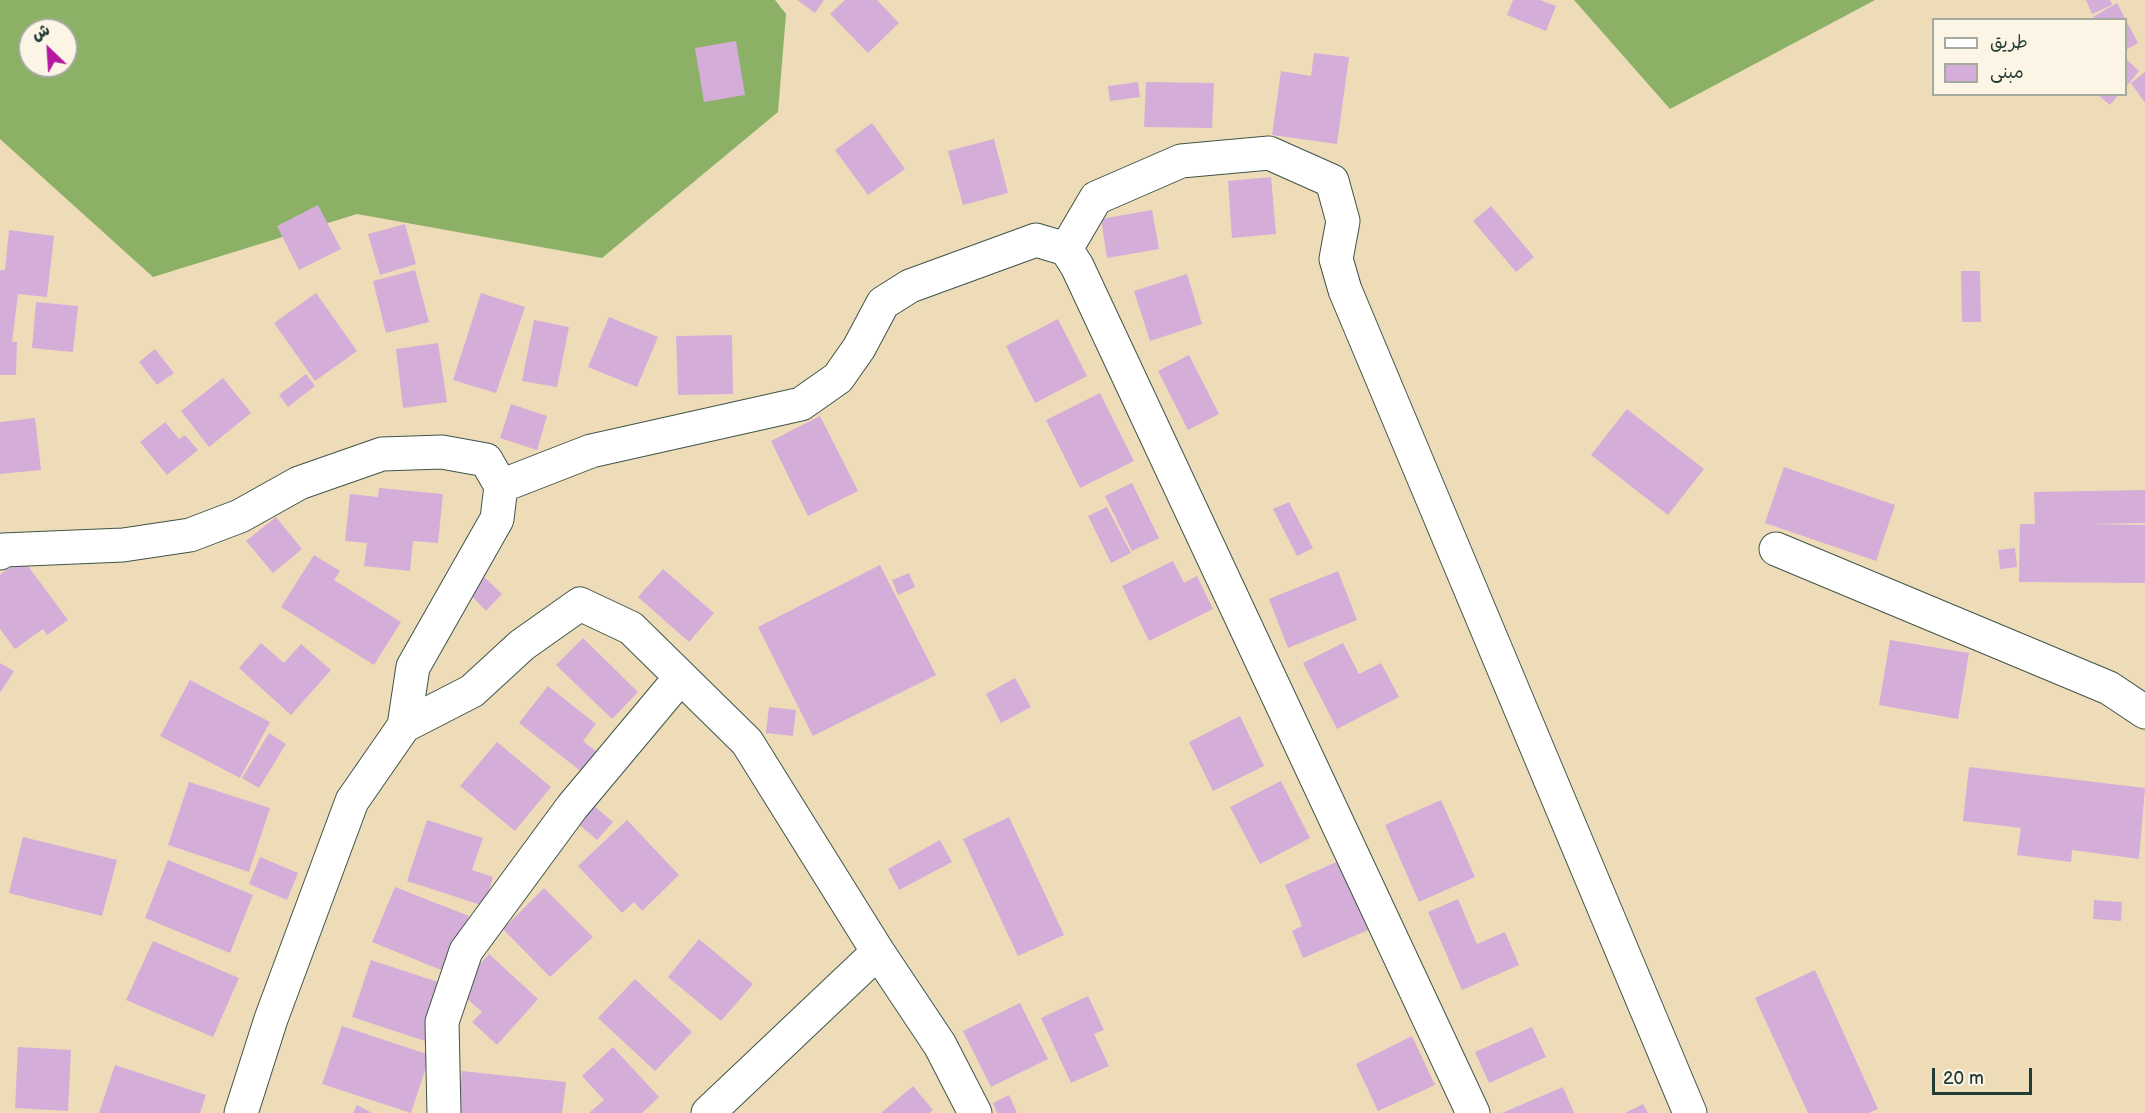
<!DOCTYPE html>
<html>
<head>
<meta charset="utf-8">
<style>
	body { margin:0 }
	#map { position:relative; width:2145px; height:1113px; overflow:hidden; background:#eedcb9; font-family:"Balsamiq Sans","Playpen Sans Arabic",sans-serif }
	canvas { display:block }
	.legend { position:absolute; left:1932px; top:18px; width:195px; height:78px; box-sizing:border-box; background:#fcf5e5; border:2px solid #a4ab9e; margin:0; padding:8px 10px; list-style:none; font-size:18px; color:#1f3d34 }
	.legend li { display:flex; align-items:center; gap:12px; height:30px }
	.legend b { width:30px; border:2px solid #a4ab9e }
	.north { position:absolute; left:18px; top:18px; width:60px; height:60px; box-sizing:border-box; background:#fcf5e5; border:2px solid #a4ab9e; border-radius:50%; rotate:335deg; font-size:16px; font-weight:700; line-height:24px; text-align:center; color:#1f3d34 }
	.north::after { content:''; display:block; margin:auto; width:21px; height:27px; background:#b5179e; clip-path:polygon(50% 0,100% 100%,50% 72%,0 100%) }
	.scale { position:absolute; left:1932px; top:1068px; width:100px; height:27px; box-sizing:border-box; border:3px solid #1f3d34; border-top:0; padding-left:8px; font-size:18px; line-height:21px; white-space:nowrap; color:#1f3d34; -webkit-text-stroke:4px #fcf5e5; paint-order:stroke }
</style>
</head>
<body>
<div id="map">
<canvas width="2145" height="1113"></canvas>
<ul class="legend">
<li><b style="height:8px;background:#fff"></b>طريق</li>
<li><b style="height:16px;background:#d5add9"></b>مبنى</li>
</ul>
<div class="north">ش</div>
<div class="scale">20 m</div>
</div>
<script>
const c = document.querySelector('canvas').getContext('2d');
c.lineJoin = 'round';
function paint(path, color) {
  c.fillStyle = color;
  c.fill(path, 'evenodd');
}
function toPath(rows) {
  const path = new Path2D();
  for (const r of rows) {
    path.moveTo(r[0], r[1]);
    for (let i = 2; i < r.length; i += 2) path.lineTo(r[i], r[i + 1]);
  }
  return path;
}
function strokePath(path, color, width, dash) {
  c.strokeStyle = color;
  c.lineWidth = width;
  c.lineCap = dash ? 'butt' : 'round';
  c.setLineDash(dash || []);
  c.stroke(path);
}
paint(toPath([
	[0,0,775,0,786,14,778,112,602,258,357,214,153,277,0,139],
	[30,30,66,30,66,66,30,66],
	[1574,0,1875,0,1670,109]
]), '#8bb066');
paint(toPath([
	[797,0,824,0,815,13],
	[845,0,877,0,899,23,868,53,830,14],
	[1513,0,1540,0,1556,6,1546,31,1507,15],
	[2086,0,2110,0,2112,5,2092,14],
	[2117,3,2138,43,2126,50,2126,20,2094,20,2093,17],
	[736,41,745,95,704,102,695,48],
	[1314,53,1349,57,1337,144,1272,135,1281,71,1311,76],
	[2126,59,2139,71,2126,87],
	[2145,72,2145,103,2131,83],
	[1138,82,1140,97,1110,101,1108,86],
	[1146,82,1214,83,1212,128,1144,127],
	[2097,94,2119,94,2110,105],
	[872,123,905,169,868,195,835,150],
	[994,139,1008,193,963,205,948,151],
	[1271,177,1276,234,1232,238,1228,181],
	[318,205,341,249,299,270,277,226],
	[1491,206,1534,257,1516,272,1473,221],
	[1152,210,1159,249,1107,258,1101,219],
	[405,224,416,264,380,275,368,234],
	[9,230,54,236,47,297,18,294,12,342,17,342,16,375,0,375,0,270,5,270],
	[415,270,429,322,386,333,373,281],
	[1961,271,1980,271,1981,322,1962,322],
	[1187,274,1202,324,1150,341,1134,291],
	[316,293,357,351,315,381,274,323],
	[481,293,525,307,496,393,453,380],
	[36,302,78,306,73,352,32,348],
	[609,317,658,337,637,387,588,367],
	[1058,319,1087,376,1035,403,1006,346],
	[534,320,569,327,557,387,522,381],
	[732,335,733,394,678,395,676,336],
	[438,343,447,402,403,408,396,349],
	[155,349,174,373,157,385,139,362],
	[1189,355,1219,414,1188,430,1158,371],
	[306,374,315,386,288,407,279,395],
	[223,378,251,413,209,447,181,411],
	[1100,393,1134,461,1080,488,1046,420],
	[511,404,547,416,537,450,500,438],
	[1627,409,1704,469,1668,515,1591,455],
	[820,416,858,491,808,516,771,441],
	[35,418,41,470,0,474,0,422],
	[165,422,179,439,185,435,198,450,167,475,140,442],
	[1784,467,1895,505,1876,561,1765,523],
	[1132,483,1159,538,1132,551,1105,496],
	[379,488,443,494,438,543,413,541,410,571,364,566,367,543,345,541,350,494,378,497],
	[2145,490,2145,523,2087,524,2145,525,2145,583,2019,582,2020,524,2035,524,2034,492],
	[1289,502,1313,548,1297,556,1273,509],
	[1107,507,1131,553,1111,563,1088,516],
	[276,517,302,549,273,573,246,541],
	[2015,548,2017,567,2000,569,1998,550],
	[314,555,340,571,334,580,401,622,374,665,281,607],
	[22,558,68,620,47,635,43,629,15,649,0,629,0,575],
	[1173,561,1184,583,1197,576,1213,609,1149,641,1122,586],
	[880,565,936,675,813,736,758,627],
	[663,569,714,613,689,642,638,597],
	[1338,571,1357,620,1288,648,1269,599],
	[909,573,915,587,898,595,892,580],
	[482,575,502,594,486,611,466,590],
	[583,638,638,692,612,719,556,665],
	[1890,640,1969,653,1958,719,1879,705],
	[261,643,284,663,301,644,331,670,291,715,239,668],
	[1343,643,1359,674,1381,663,1399,697,1337,729,1303,663],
	[0,663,14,671,0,693],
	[1015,678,1031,707,1001,723,986,694],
	[190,680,270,722,240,778,160,736],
	[548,686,596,724,583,741,602,756,587,776,519,723],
	[769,707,796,710,793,736,766,733],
	[1240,716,1264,766,1213,791,1189,742],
	[269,733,286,744,259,788,242,778],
	[497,742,551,787,515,831,460,786],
	[1969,767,2145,788,2139,859,2072,850,2071,862,2017,855,2021,828,1963,821],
	[1281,781,1310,838,1260,864,1230,807],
	[189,782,270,808,249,872,168,845],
	[1441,800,1475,877,1419,902,1385,825],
	[592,804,613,822,597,840,576,822],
	[1009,817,1064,935,1018,956,963,839],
	[427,820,483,838,472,870,493,877,484,906,407,881],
	[627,820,679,875,642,911,634,902,622,913,578,866],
	[23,837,117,860,102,916,9,893],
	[940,840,952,862,899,890,888,869],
	[260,857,298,873,287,900,249,884],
	[1343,859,1373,928,1303,958,1292,931,1302,926,1285,885],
	[168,860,253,895,230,953,145,918],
	[395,887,469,916,446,972,372,942],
	[544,888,593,937,550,977,503,929],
	[1458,899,1477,944,1505,932,1519,965,1462,990,1428,912],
	[2094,900,2122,902,2121,921,2093,919],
	[699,939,753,984,721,1021,668,977],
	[153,941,239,978,213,1037,126,1000],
	[489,954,538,999,497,1045,472,1022,482,1012,457,990],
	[371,960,444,984,425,1041,352,1017],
	[1815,970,1878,1109,1869,1113,1808,1113,1755,998],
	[635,979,692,1032,655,1071,598,1018],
	[1088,996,1104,1030,1094,1034,1109,1066,1071,1083,1041,1018],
	[1020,1003,1048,1059,991,1087,963,1031],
	[342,1026,430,1055,411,1113,322,1084],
	[1532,1027,1546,1057,1489,1083,1475,1052],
	[1412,1036,1435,1085,1378,1111,1356,1064],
	[18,1047,71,1050,68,1111,15,1108],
	[613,1047,659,1097,642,1113,589,1113,604,1100,582,1076],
	[115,1065,206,1095,200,1113,99,1113],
	[462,1071,566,1082,562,1113,458,1113],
	[913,1086,933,1110,929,1113,881,1113],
	[1563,1087,1574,1113,1502,1113],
	[1009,1095,1017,1113,997,1113,993,1103],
	[1643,1104,1648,1113,1625,1113],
	[357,1105,372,1113,353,1113]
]), '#d5add9');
const street = toPath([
	[1066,249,1096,198,1181,161,1269,153,1332,181,1343,221,1336,259,1345,290,1690,1113],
	[501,486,591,451,801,404,838,378,859,348,883,303,910,286,1036,240,1066,249,1077,266,1473,1113],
	[1776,549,2109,688,2145,712],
	[0,553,3,550,123,545,190,535,240,516,299,483,382,454,442,452,486,460,501,486,497,519,413,667,404,726],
	[241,1113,271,1019,352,801,404,726,472,691,522,645,580,604,631,628,747,742,878,952,940,1045,975,1113],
	[444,1113,442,1022,466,951,572,807,680,678],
	[708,1113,878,952]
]);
strokePath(street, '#3e5548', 35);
strokePath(street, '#fff', 33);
</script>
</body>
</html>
